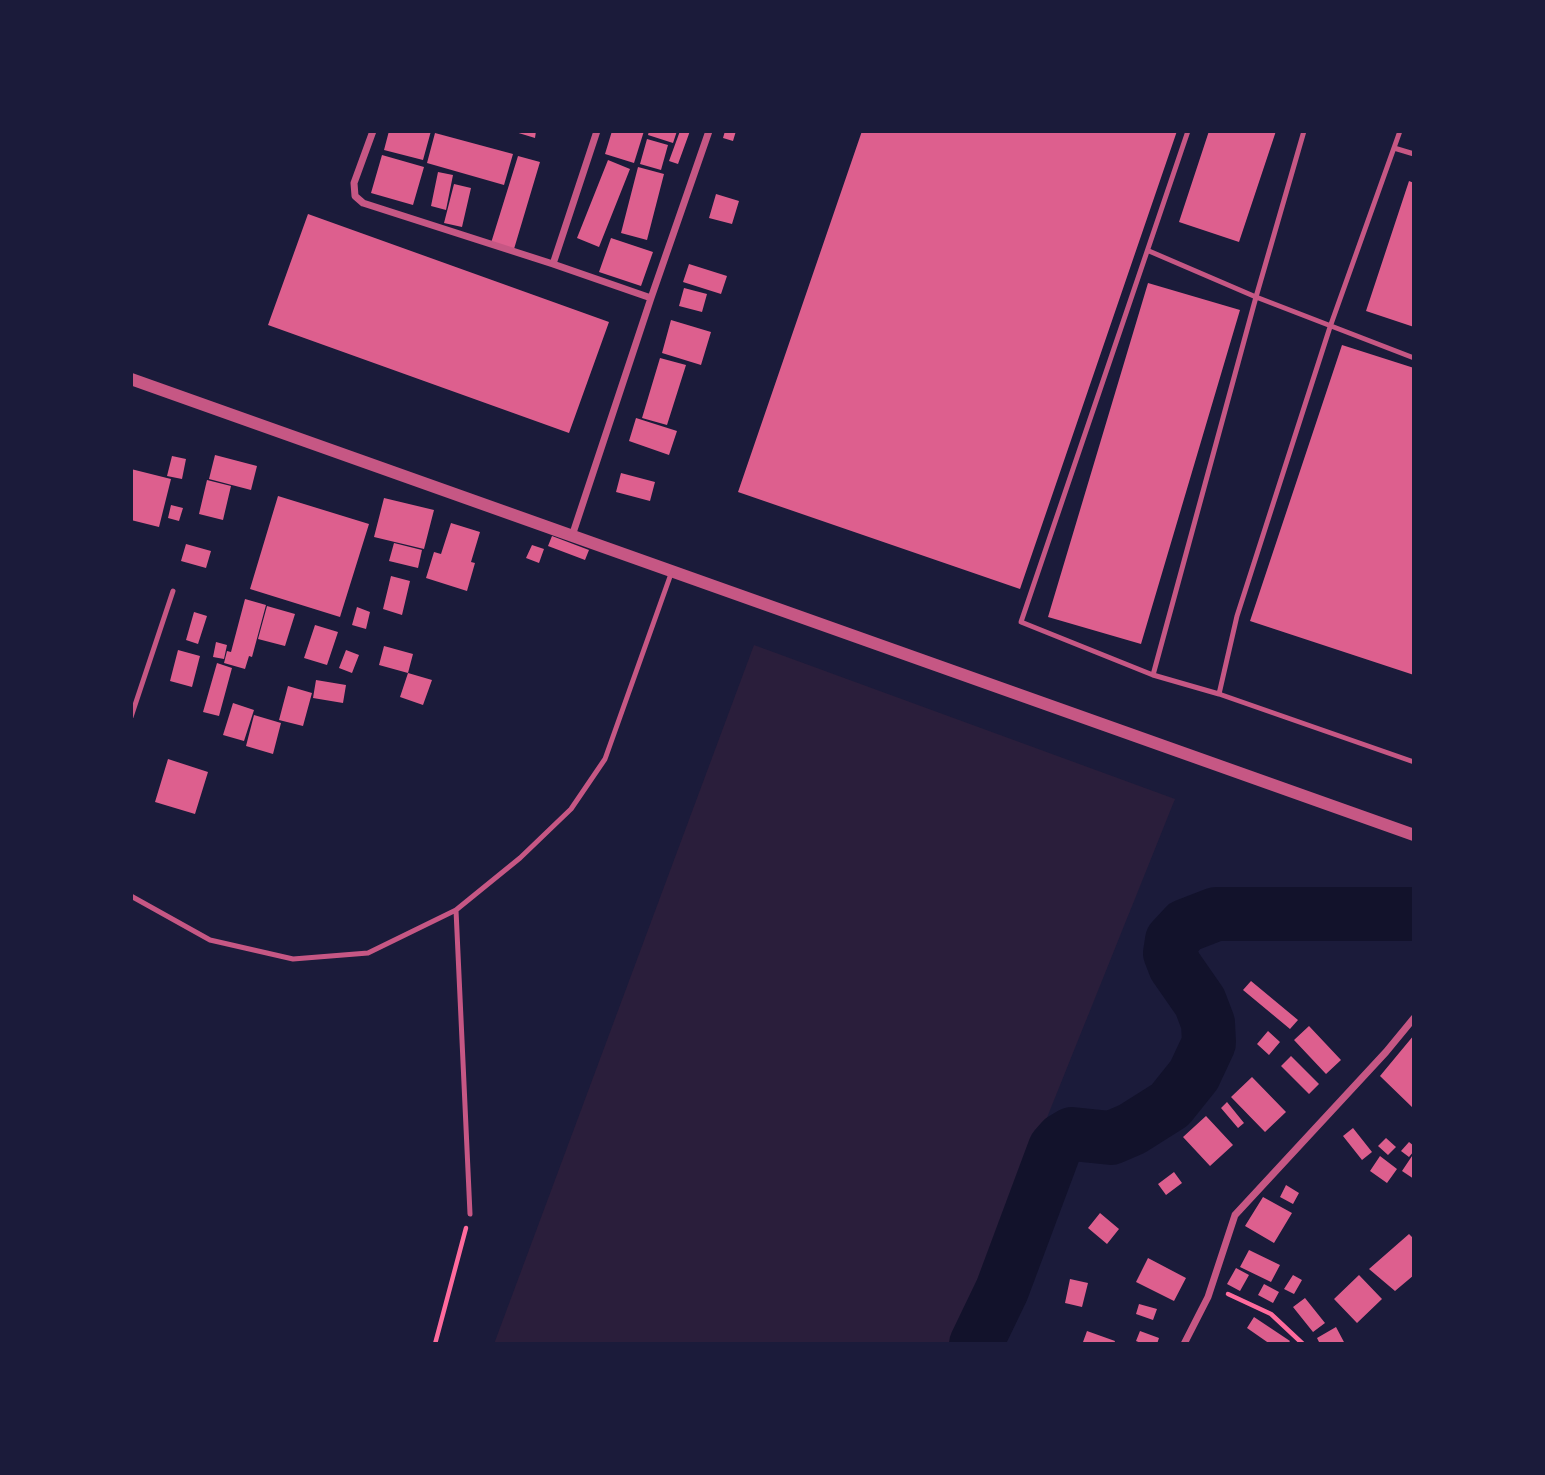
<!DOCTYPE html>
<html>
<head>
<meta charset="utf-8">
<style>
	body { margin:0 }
	#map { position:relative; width:1545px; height:1475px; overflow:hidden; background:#1b1b3a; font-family:"Fira Sans Condensed",sans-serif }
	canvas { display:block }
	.frame { position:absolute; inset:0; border:133px solid #1b1b3a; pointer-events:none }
</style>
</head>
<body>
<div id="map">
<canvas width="1545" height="1475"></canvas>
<div class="frame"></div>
</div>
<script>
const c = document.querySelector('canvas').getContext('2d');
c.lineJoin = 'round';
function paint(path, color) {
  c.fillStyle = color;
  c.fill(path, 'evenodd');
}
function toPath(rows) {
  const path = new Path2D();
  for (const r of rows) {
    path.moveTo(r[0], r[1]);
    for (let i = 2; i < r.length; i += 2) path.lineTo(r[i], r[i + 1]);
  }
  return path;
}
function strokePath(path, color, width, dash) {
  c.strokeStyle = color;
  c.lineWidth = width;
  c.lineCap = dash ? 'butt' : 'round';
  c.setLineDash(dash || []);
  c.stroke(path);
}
paint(toPath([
	[754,645,1175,799,956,1344,494,1344]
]), '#2a1e3b');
strokePath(toPath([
	[976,1344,1002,1290,1055,1148,1062,1140,1072,1134,1111,1138,1132,1129,1170,1105,1194,1075,1209,1043,1208,1023,1200,1002,1175,966,1170,953,1172,940,1185,926,1216,914,1414,914]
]), '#12122b', 54);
paint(toPath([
	[389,131,431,131,423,160,384,150],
	[512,131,536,131,535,138],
	[612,131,644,131,634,163,605,154],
	[649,131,677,131,673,143,648,135],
	[680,131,690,131,678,164,669,161],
	[725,131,736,131,733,141,723,138],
	[862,131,1177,131,1020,589,738,492],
	[1209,131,1276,131,1239,242,1179,222],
	[435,133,513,154,504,185,427,163],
	[647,139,668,145,661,170,640,164],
	[382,155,424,167,413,205,371,193],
	[518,156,540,162,514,249,491,243],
	[608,160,630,169,599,247,577,238],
	[638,167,664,174,647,240,621,233],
	[438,172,453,175,446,210,431,206],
	[1409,181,1414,183,1414,327,1366,311],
	[454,184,471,188,462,227,444,223],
	[716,194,739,201,732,224,709,218],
	[308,214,609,322,569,433,268,325],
	[611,238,653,252,641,286,599,272],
	[689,264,727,276,721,294,683,282],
	[1148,283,1240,310,1141,644,1048,617],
	[684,288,707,294,702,312,679,306],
	[671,320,711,332,701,365,662,353],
	[1342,345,1414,368,1414,675,1250,621],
	[660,358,686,365,667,425,642,418],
	[636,418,677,431,669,455,629,441],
	[215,455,257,466,251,490,209,479],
	[172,456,186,459,182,479,167,476],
	[131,469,171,479,159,527,131,520],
	[621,473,655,482,650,501,616,492],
	[207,480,231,486,223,520,199,514],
	[278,496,369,524,340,617,250,589],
	[384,498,434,510,424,549,374,537],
	[171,505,183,508,179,521,168,518],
	[451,523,480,532,471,562,475,563,467,591,426,578,434,552,441,554],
	[552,536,589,550,585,560,548,546],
	[394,543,422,550,418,568,389,561],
	[186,544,211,551,206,568,181,561],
	[532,545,544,549,539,563,526,558],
	[391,576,410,581,402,615,383,609],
	[245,599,266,605,252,657,249,656,245,669,224,663,227,651,231,652],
	[267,606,295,614,285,646,258,639],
	[357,607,370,612,366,629,352,625],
	[194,612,207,616,198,644,186,640],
	[315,625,338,632,327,665,304,658],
	[216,642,227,645,224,659,213,657],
	[384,646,413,654,408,673,379,665],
	[178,650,200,656,192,687,170,681],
	[346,650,359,655,352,673,339,668],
	[217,663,232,668,219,716,203,712],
	[408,673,432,680,423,705,400,697],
	[316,680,346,685,343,703,313,698],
	[288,686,312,693,303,726,279,720],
	[233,703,254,710,244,741,223,735],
	[254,715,281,723,273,754,246,746],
	[168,759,208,772,195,814,155,802],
	[1251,981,1298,1020,1290,1029,1243,990],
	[1309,1026,1341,1060,1326,1074,1294,1040],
	[1268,1031,1280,1042,1269,1055,1257,1044],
	[1414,1035,1414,1109,1380,1076],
	[1291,1056,1319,1084,1309,1094,1281,1066],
	[1252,1077,1286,1112,1265,1132,1231,1097],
	[1227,1102,1244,1123,1238,1128,1221,1108],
	[1206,1116,1233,1145,1210,1166,1183,1137],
	[1353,1128,1372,1152,1362,1160,1343,1136],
	[1386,1138,1396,1147,1388,1155,1378,1146],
	[1409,1142,1414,1146,1414,1151,1409,1157,1401,1151],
	[1414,1153,1414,1179,1402,1171],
	[1380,1156,1397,1169,1387,1183,1370,1171],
	[1174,1172,1182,1183,1166,1195,1158,1184],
	[1286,1185,1299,1193,1293,1204,1280,1197],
	[1263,1197,1292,1213,1274,1243,1245,1226],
	[1100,1213,1119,1229,1107,1244,1088,1228],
	[1409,1234,1414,1239,1414,1275,1395,1291,1369,1269],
	[1249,1250,1280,1265,1271,1282,1240,1267],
	[1148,1258,1186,1278,1174,1301,1136,1282],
	[1236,1268,1249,1275,1240,1291,1227,1284],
	[1293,1275,1302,1280,1294,1294,1284,1289],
	[1359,1275,1382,1299,1357,1323,1334,1299],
	[1070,1279,1088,1283,1082,1307,1065,1303],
	[1264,1284,1279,1292,1273,1303,1258,1295],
	[1305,1298,1325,1323,1313,1332,1293,1307],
	[1139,1304,1157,1309,1153,1320,1136,1314],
	[1254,1317,1290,1341,1288,1344,1270,1344,1247,1328],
	[1336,1327,1345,1344,1320,1344,1317,1338],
	[1087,1331,1115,1341,1114,1344,1083,1342],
	[1140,1331,1159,1338,1157,1344,1143,1344,1136,1341]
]), '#dd5f8e');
strokePath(toPath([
	[1228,1294,1271,1314,1303,1344],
	[435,1344,466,1228]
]), '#ff6b9d', 4.5);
strokePath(toPath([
	[1188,131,1021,622,1153,675,1219,694,1414,762],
	[1394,148,1414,154],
	[1149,251,1256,297,1414,358],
	[1153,675,1256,297,1304,131],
	[1219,694,1237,616,1330,327,1400,131],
	[131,717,173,591],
	[131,896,210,940,293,959,368,953,456,910],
	[470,1214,456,910,520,858,571,809,605,759,672,571]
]), '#c65784', 5);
strokePath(toPath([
	[373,131,354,183,355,196,363,203,553,264,651,298],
	[553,264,597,131],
	[572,536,651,298,709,131],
	[1184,1344,1208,1297,1235,1215,1386,1052,1414,1018]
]), '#c65784', 7);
strokePath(toPath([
	[131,379,1414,835]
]), '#c65784', 12);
</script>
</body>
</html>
